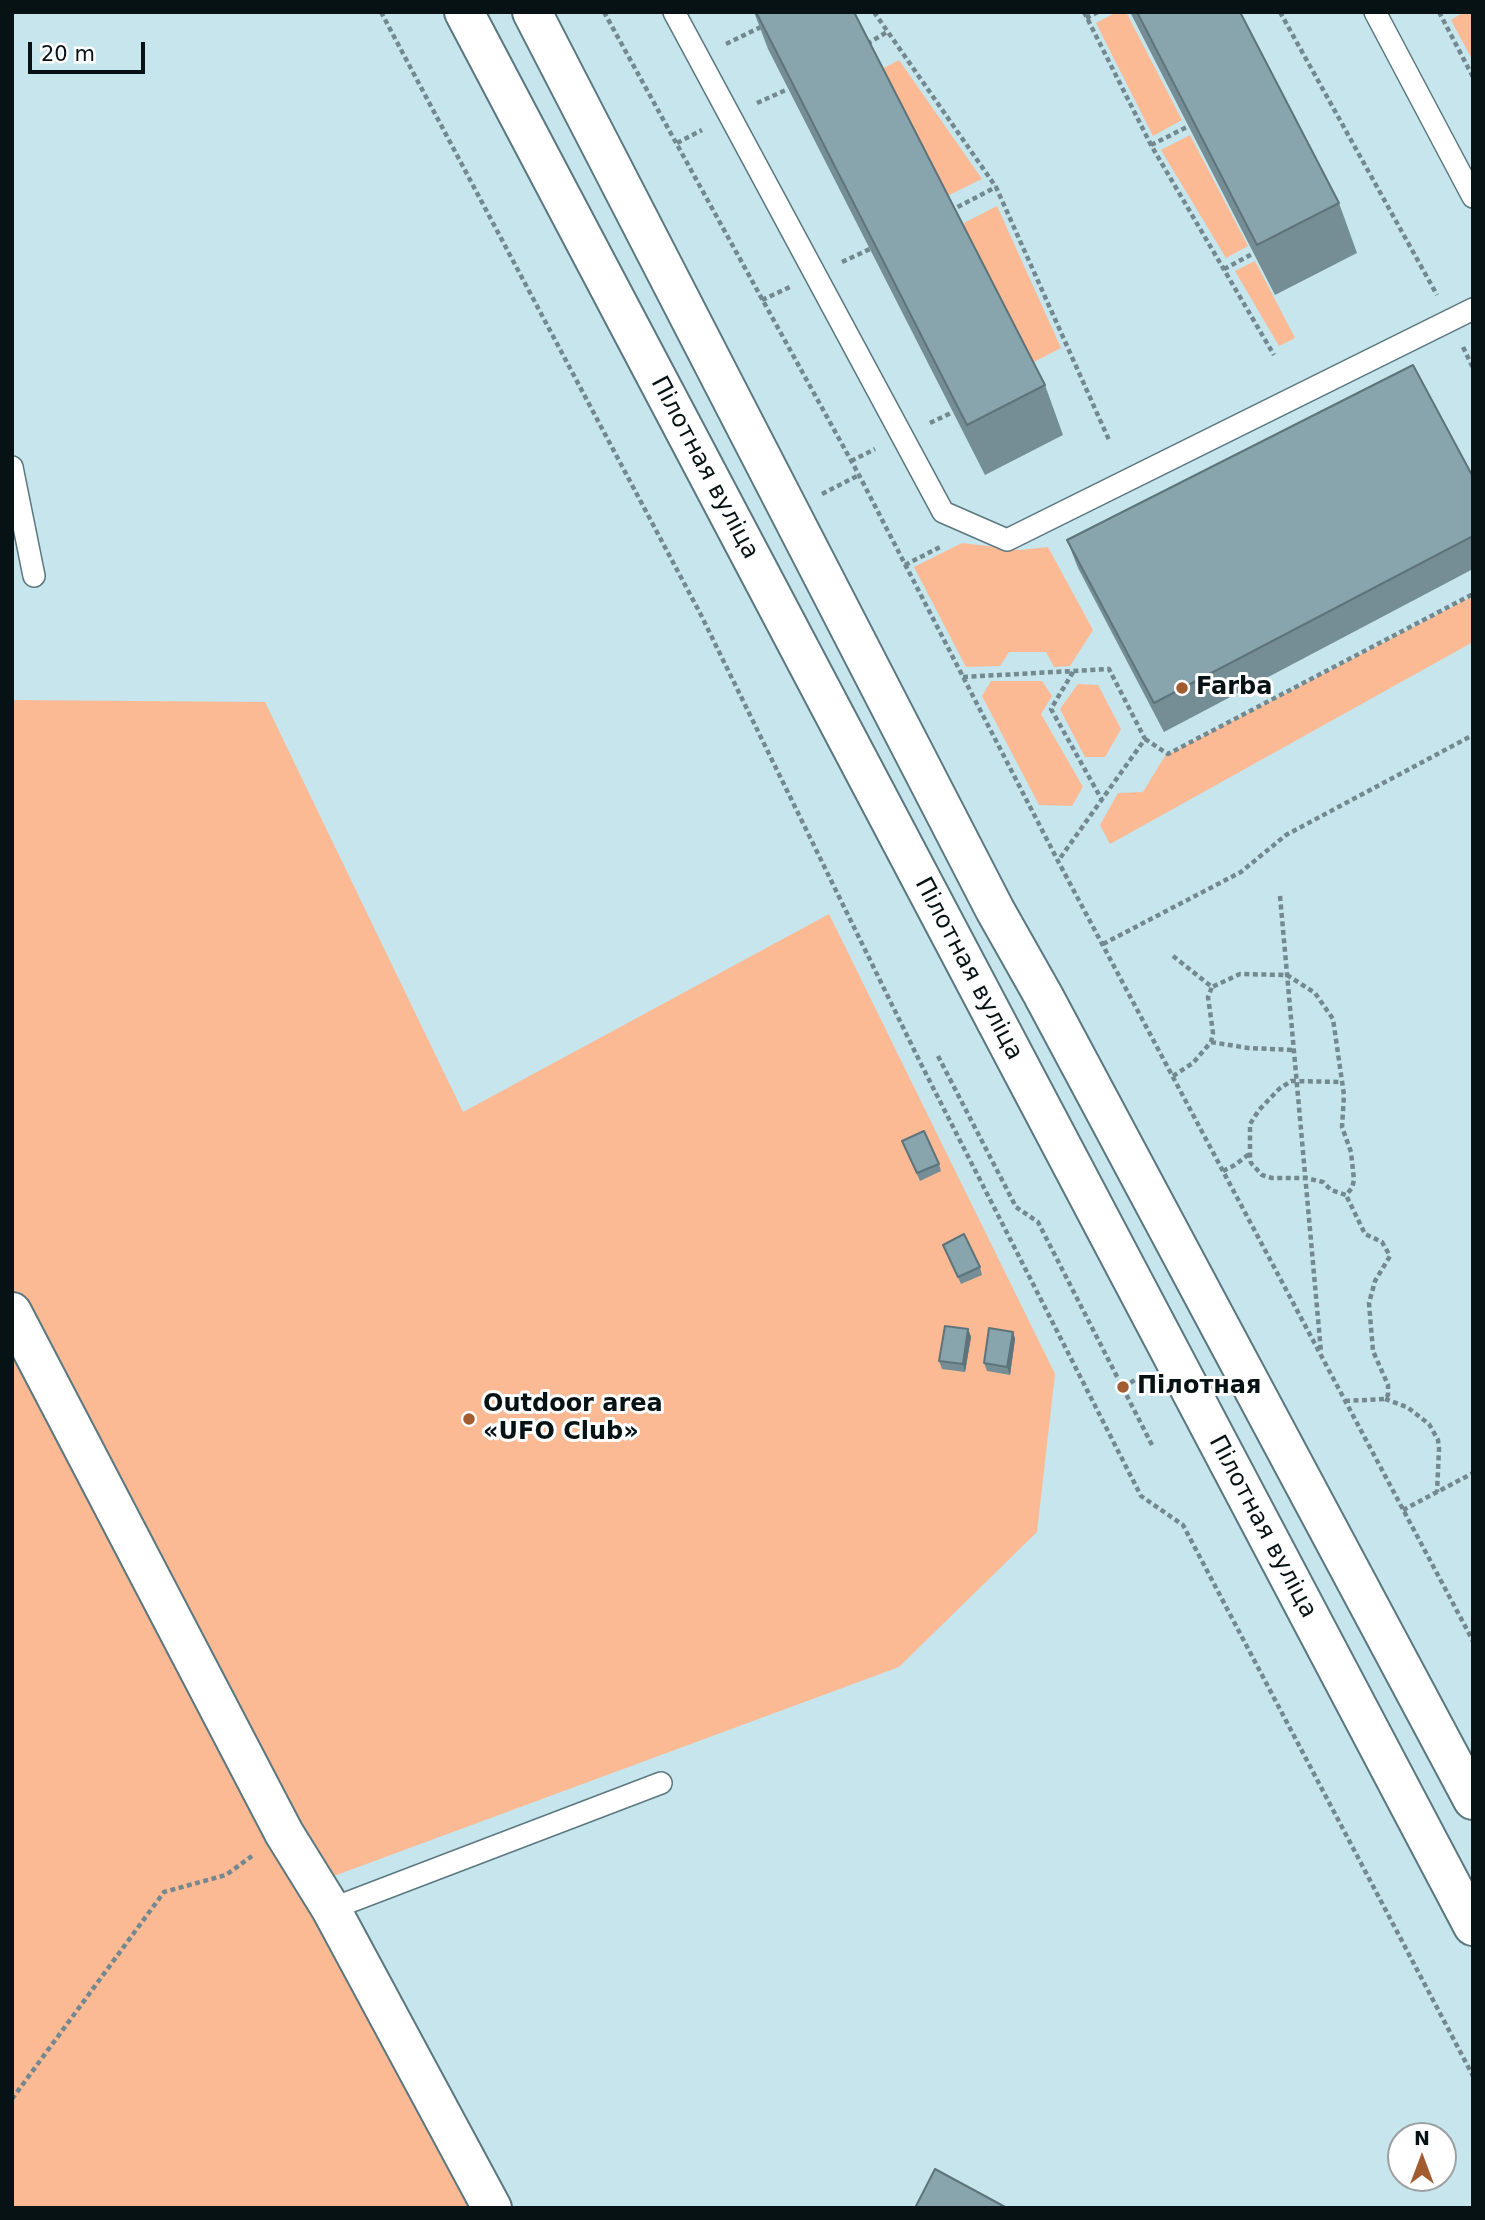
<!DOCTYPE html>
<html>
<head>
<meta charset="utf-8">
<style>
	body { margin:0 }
	#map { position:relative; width:1485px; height:2220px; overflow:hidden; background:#c6e5ed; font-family:"DejaVu Sans",sans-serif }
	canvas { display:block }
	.frame { position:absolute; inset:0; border:14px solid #071215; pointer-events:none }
	.north { position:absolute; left:1387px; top:2122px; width:70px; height:70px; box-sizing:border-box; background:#fff; border:2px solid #9ca0a1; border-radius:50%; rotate:0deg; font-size:19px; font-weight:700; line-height:28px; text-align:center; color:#071215 }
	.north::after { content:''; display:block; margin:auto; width:24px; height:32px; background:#a15c2f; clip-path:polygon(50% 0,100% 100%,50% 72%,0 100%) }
	.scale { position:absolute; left:28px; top:42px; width:117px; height:32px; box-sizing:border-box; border:4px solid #071215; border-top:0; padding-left:9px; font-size:21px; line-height:24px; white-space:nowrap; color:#071215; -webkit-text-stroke:5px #fff; paint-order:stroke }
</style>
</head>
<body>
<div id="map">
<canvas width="1485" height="2220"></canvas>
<div class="frame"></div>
<div class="north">N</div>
<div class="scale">20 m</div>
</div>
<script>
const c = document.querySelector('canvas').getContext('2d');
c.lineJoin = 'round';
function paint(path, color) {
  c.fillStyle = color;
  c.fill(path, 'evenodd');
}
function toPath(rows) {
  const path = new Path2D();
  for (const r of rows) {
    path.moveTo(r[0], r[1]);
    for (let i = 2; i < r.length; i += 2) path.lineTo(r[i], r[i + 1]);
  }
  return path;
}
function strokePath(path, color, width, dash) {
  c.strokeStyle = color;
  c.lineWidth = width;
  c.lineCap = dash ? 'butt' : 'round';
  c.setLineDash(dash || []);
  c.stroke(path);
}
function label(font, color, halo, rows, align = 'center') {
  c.font = font + ' "DejaVu Sans",sans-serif';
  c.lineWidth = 6;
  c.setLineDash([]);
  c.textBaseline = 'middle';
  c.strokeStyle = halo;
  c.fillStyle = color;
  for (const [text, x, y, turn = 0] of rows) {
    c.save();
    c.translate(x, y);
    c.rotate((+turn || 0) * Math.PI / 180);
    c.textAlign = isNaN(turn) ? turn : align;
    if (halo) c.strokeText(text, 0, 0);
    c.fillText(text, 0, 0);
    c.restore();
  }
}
paint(toPath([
	[1117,12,1126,12,1182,120,1153,136,1096,23],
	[1464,12,1473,12,1473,61,1451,20],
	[899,60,982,179,945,197,880,70],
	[1190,135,1248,246,1226,258,1161,150],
	[997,206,1061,348,1030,364,960,225],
	[1255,261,1295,338,1279,346,1235,271],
	[962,543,1020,550,1048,547,1093,630,1070,666,1054,667,1046,652,1009,652,1000,666,966,667,914,567],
	[1473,596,1473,642,1110,844,1100,825,1118,793,1143,792,1165,756],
	[991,681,1042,681,1052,696,1041,714,1083,787,1072,806,1039,805,982,696],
	[1078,684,1098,685,1121,729,1105,757,1085,757,1060,709],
	[12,700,265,702,463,1112,829,914,1055,1374,1037,1532,899,1667,296,1890,483,2208,12,2208]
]), '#fbba94');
const service = toPath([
	[674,12,943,512,1007,540,1473,309],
	[1375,12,1473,197],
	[12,467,34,576],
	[331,1909,661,1783]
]);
const minor = toPath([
	[464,12,1473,1926],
	[532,12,995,910,1043,995,1473,1800],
	[12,1312,284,1833,331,1909,492,2208]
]);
strokePath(service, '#5b777f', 24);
strokePath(minor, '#5b777f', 42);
strokePath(toPath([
	[381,12,701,615,921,1064,1141,1496,1183,1525,1473,2076],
	[604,12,859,475,1058,861,1473,1641],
	[874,12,996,187,1109,440],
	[1084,12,1151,145,1274,355],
	[1280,12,1437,295],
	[1439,12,1473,77],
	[1086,18,1098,12],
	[726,44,765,25],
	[867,44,887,32],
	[757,103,788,89],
	[677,143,702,130],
	[1151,145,1189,126],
	[950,211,996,187],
	[842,262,870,249],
	[1224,269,1254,253],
	[762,300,790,287],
	[1463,347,1473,368],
	[930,423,953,412],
	[851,461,875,449],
	[822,494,859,475],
	[905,565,942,546],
	[1073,672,1051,709,1102,800],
	[963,677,1109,669,1145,739,1058,861],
	[1145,739,1168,754,1473,594],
	[1280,896,1321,1352],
	[1103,944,1241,872,1286,835,1473,735],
	[1173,956,1212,987,1240,974,1287,975,1315,993,1333,1019,1344,1095,1342,1127,1351,1152,1354,1180,1352,1188,1346,1195,1331,1190,1323,1182,1306,1178,1272,1178,1262,1175,1251,1163,1250,1157,1250,1124,1259,1110,1279,1089,1291,1081,1342,1082],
	[1211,1042,1248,1048,1294,1050],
	[938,1056,1016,1207,1038,1222,1152,1445],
	[1173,1076,1193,1063,1211,1042,1213,1033,1208,997,1212,987],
	[1223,1171,1235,1165,1249,1154],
	[1123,1387,1140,1377],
	[1385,1399,1407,1407,1429,1424,1438,1440,1439,1449,1437,1492],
	[1345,1401,1385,1399,1388,1395,1388,1385,1373,1351,1369,1303,1375,1281,1390,1256,1382,1242,1365,1234,1346,1195],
	[1403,1510,1473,1473],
	[12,2099,164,1892,226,1875,252,1856]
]), '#73898f', 4.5, [5, 3.5]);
strokePath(service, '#fff', 21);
strokePath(minor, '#fff', 38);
paint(toPath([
	[754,12,854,12,1045,385,1063,435,985,475,768,49],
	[1130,12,1240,12,1339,203,1357,253,1275,295],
	[1473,477,1473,569,1164,732,1078,568,1067,540],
	[902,1141,939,1164,941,1171,920,1181],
	[943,1245,980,1267,982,1275,961,1284],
	[968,1329,971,1337,965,1372,942,1369,939,1361],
	[1013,1332,1015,1339,1010,1375,987,1371,984,1363]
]), '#758e96');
paint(toPath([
	[968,1329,971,1337,965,1372,963,1364],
	[1013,1332,1015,1339,1010,1375,1007,1367]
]), '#5f747a');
const building = toPath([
	[756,12,854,12,1045,385,967,425,756,12],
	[1137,12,1240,12,1339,203,1257,245,1137,12],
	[1413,365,1473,477,1473,536,1154,703,1067,540,1413,365],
	[924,1131,939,1164,917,1173,902,1141,924,1131],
	[964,1234,980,1267,958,1277,943,1245,964,1234],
	[945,1326,968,1329,963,1364,939,1361,945,1326],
	[989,1328,1013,1332,1007,1367,984,1363,989,1328],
	[935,2169,1007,2208,915,2208,935,2169]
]);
paint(building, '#88a5ae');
strokePath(building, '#5f747a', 2);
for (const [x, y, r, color] of [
	[1182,688,7,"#a15c2f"],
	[1123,1387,7,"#a15c2f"],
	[469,1419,7,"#a15c2f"]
]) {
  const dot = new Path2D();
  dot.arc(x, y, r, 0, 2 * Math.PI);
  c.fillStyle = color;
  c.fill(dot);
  strokePath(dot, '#fff', 2.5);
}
label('24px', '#071215', '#fff', [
	["Пілотная вуліца",704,468,62],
	["Пілотная вуліца",968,969,62],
	["Пілотная вуліца",1262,1527,62]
]);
label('bold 24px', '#071215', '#fff', [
	["Farba",1196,688],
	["Пілотная",1137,1387],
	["Outdoor area",483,1405],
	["«UFO Club»",483,1433]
], 'left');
</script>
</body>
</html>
